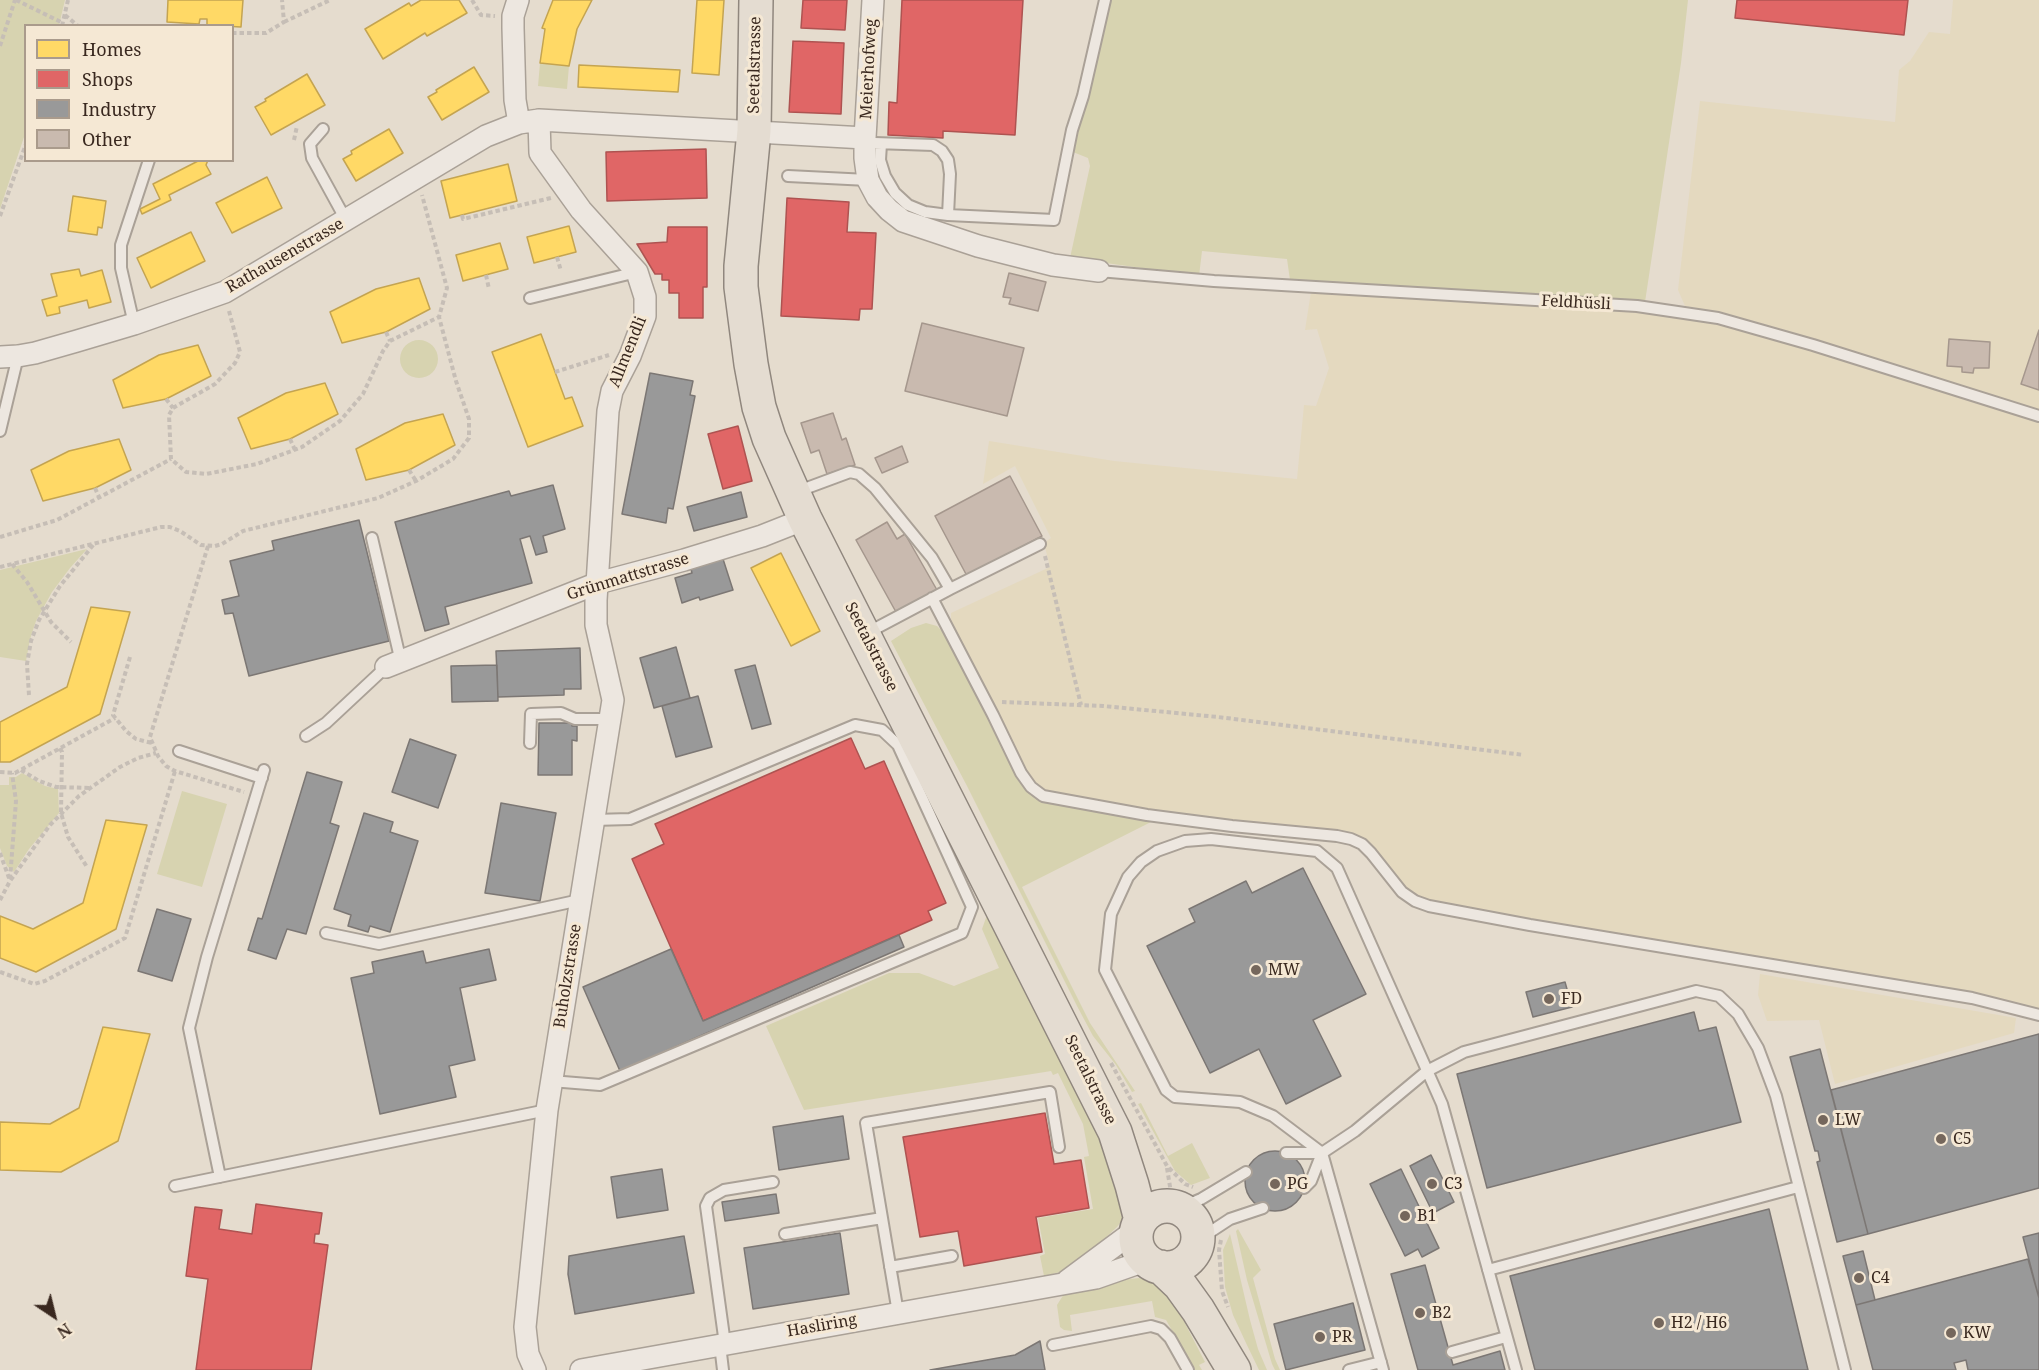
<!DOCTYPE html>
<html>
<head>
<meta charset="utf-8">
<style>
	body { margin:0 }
	#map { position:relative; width:2039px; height:1370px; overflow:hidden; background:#e5dcce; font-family:"Noto Serif",serif }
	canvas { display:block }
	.legend { position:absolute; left:24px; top:24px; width:210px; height:138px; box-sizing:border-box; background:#f5e8d4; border:2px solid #aa9b8c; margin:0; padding:8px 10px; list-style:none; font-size:18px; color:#39281f }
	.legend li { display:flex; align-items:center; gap:12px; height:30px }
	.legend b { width:30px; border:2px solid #aa9b8c }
	.north { position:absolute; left:24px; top:1286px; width:60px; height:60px; -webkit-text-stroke:4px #f5e8d4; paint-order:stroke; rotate:145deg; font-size:16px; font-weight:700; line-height:24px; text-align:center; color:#39281f }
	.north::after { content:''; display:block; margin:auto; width:21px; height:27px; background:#39281f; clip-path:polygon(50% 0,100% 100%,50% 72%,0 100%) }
</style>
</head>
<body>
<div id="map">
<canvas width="2039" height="1370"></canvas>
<ul class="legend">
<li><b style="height:16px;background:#ffd966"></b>Homes</li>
<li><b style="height:16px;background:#e06666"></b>Shops</li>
<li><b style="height:16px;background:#999"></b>Industry</li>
<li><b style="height:16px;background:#c9baaf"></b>Other</li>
</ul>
<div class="north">N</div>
</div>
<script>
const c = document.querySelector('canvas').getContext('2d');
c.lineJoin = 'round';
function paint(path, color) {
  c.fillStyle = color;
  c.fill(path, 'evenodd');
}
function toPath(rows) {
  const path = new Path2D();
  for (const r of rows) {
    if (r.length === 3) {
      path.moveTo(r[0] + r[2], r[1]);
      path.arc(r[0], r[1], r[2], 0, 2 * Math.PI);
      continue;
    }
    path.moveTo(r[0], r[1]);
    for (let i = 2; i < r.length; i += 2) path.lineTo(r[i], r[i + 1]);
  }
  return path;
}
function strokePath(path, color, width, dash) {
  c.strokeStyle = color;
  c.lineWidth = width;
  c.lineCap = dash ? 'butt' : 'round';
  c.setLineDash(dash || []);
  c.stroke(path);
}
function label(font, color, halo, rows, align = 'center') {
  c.font = font + ' "Noto Serif",serif';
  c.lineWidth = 6;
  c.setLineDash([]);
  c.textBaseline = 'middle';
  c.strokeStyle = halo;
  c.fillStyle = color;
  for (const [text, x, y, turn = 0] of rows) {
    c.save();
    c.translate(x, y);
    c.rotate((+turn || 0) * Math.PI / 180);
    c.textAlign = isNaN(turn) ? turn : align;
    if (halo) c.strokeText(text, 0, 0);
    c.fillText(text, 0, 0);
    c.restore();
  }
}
paint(toPath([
	[1953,0,2039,0,2039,411,1781,329,1731,315,1685,306,1678,290,1700,101,1895,122,1899,70,1910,61,1929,32,1950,34],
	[1311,292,1569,304,1678,314,1723,323,1781,338,2039,421,2039,1011,1916,983,1435,905,1409,893,1364,840,1354,834,1157,812,1049,793,1031,781,1021,766,951,620,951,613,1050,567,1044,543,1051,538,1015,466,983,484,989,441,1114,461,1297,479,1304,405,1316,406,1329,368,1317,329,1305,330],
	[1760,974,2016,1018,2014,1033,1835,1084,1819,1020,1767,1021,1758,995]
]), '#e4d9bf');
paint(toPath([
	[0,0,65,0,59,25,26,26,25,134,0,209],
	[1111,0,1688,0,1681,63,1645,302,1290,280,1287,259,1202,251,1199,276,1070,258,1090,166,1088,158,1073,152],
	[540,63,569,66,567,89,538,86],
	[419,359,19],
	[87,549,70,568,52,592,36,621,30,639,26,661,0,657,0,570],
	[926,623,937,626,944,633,959,654,1022,784,1029,792,1153,819,1151,822,1022,887,1090,1023,1135,1091,1132,1092,1116,1065,1093,1036,1077,1006,967,786,891,641,911,628],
	[22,773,45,786,58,789,59,813,29,849,14,872,7,866,0,848,0,785,9,785,9,777,16,777],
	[182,791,227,804,202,887,157,874],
	[987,915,1109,1154,1124,1209,1123,1219,1117,1227,1099,1244,1097,1248,1064,1271,1044,1276,1040,1256,1045,1254,1038,1218,1093,1209,1084,1157,1089,1156,1083,1124,1058,1073,1053,1075,1051,1071,1045,1072,804,1110,766,1026,889,973,919,973,954,986,999,968,982,929],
	[1141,1103,1168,1156,1192,1143,1210,1178,1191,1185,1175,1171,1138,1104],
	[1238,1229,1261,1270,1253,1278,1275,1359,1280,1370,1275,1370,1272,1364,1247,1280,1236,1231],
	[1230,1234,1250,1320,1258,1349,1267,1370,1259,1370,1246,1343,1233,1315,1225,1287,1223,1250],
	[1139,1278,1152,1281,1161,1287,1174,1302,1205,1362,1199,1365,1202,1370,1195,1370,1166,1320,1155,1317,1152,1301,1070,1315,1072,1331,1064,1330,1060,1327,1057,1305,1064,1294,1113,1281]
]), '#d7d3b0');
const homes = toPath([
	[168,0,243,0,241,27,207,25,207,19,200,19,199,24,167,22,168,0],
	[421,0,459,0,467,13,427,36,425,33,383,59,365,29,409,3,411,6,421,0],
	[553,0,592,0,577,29,569,66,540,63,545,29,542,28,553,0],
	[697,0,724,0,719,75,692,73,697,0],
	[579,65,680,70,678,92,578,87,579,65],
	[474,67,489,92,442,120,428,97,437,92,436,90,474,67],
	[307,74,325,105,271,135,255,107,266,101,265,99,307,74],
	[389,129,403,153,356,181,343,159,352,154,351,151,389,129],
	[200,160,208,160,206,165,211,174,169,195,171,200,142,214,140,209,160,199,153,184,200,160],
	[508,164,517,201,450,218,441,181,508,164],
	[267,177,282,208,232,233,216,203,267,177],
	[73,196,106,201,102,228,98,227,97,235,68,231,73,196],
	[569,226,576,252,534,263,527,237,569,226],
	[191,232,205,261,151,288,137,258,191,232],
	[500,243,508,269,463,281,456,255,500,243],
	[79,269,81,276,102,270,111,302,89,308,87,300,59,307,60,313,47,316,42,300,57,296,51,274,79,269],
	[419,278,430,309,386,332,342,343,330,312,376,289,419,278],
	[541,334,565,399,572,397,583,426,528,447,492,352,541,334],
	[198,345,211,376,166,399,123,408,113,380,159,355,198,345],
	[325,383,338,414,290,439,251,449,238,418,286,393,325,383],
	[443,414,455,445,409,470,366,480,356,449,405,423,443,414],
	[119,439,131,470,95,488,43,501,31,470,69,451,119,439],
	[781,553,820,631,791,646,751,568,781,553],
	[91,607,130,612,100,714,10,762,0,762,0,722,67,687,91,607],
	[106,820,147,825,116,929,36,972,0,958,0,916,33,929,83,903,106,820],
	[103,1027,150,1034,118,1141,61,1172,0,1170,0,1122,50,1124,79,1108,103,1027]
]);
paint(homes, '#ffd966');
strokePath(homes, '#c4a451', 1.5);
const shops = toPath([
	[803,0,847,0,845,30,801,28,803,0],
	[902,0,1023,0,1015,135,943,131,943,138,888,135,889,102,897,103,902,0],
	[1737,0,1908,0,1904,35,1735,18,1737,0],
	[793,41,844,43,841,114,789,112,793,41],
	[706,149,707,198,607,201,606,152,706,149],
	[787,198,849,202,847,232,876,233,872,309,860,309,859,320,781,316,787,198],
	[668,227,707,227,707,287,703,287,703,318,679,318,679,293,669,293,669,280,662,280,662,274,655,274,637,244,667,242,668,227],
	[738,426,752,481,723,489,708,434,738,426],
	[851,738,865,769,884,761,946,903,928,911,932,920,703,1021,632,859,664,844,655,824,851,738],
	[1045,1113,1054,1164,1081,1160,1089,1208,1036,1217,1042,1252,964,1266,958,1231,920,1237,903,1137,1045,1113],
	[256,1204,322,1213,319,1234,315,1234,314,1243,328,1245,311,1370,196,1370,208,1279,186,1276,195,1207,222,1210,219,1229,252,1234,256,1204]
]);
paint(shops, '#e06666');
strokePath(shops, '#ae5351', 1.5);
const industry = toPath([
	[650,373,693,381,690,395,695,396,673,509,668,508,666,523,622,514,650,373],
	[553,485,565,529,543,536,547,552,536,555,530,536,520,539,532,583,445,607,449,624,425,631,395,522,509,491,511,496,553,485],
	[741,492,747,517,694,531,687,507,741,492],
	[359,520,389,641,249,676,233,613,225,614,222,600,239,596,230,561,274,550,272,541,359,520],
	[723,559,733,590,700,600,699,597,682,603,675,578,692,573,691,569,723,559],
	[676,647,690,698,654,708,640,658,676,647],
	[580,648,581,689,564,689,564,695,498,697,496,651,580,648],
	[497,665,498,701,452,702,451,666,497,665],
	[755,665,771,724,752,729,735,670,755,665],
	[698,696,712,747,676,757,662,706,698,696],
	[539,723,572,723,572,726,577,726,577,741,572,740,572,775,538,775,539,723],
	[410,739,456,755,438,808,392,792,410,739],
	[307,772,342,782,330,823,339,826,306,934,287,929,276,959,248,950,258,918,262,919,307,772],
	[501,803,556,813,540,901,485,893,501,803],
	[364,813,393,822,390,832,418,841,390,932,370,926,368,932,348,926,351,915,334,909,364,813],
	[1303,868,1366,994,1313,1020,1341,1076,1286,1104,1259,1049,1210,1073,1147,946,1195,922,1189,909,1246,881,1252,893,1303,868],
	[157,909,191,919,172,981,138,971,157,909],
	[899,935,904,947,620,1071,583,987,671,949,703,1021,899,935],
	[489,949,496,980,460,988,475,1060,449,1066,456,1097,380,1114,351,978,374,973,372,962,423,951,426,963,489,949],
	[1565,982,1572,1007,1533,1017,1526,992,1565,982],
	[1694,1012,1699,1031,1716,1027,1741,1122,1487,1188,1457,1074,1694,1012],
	[2039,1034,2039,1188,1868,1234,1831,1090,2039,1034],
	[1820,1049,1868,1234,1837,1242,1817,1162,1820,1161,1818,1151,1815,1151,1790,1057,1820,1049],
	[843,1116,849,1159,779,1170,773,1127,843,1116],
	[1275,1181,30],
	[1431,1155,1454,1202,1433,1213,1410,1166,1431,1155],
	[662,1169,668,1210,617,1218,611,1177,662,1169],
	[1401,1169,1439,1248,1422,1257,1418,1249,1405,1256,1370,1184,1401,1169],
	[776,1194,779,1213,725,1221,722,1202,776,1194],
	[1769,1209,1808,1370,1535,1370,1510,1276,1769,1209],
	[840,1233,849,1294,753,1309,744,1248,840,1233],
	[2039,1233,2039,1298,2023,1237,2039,1233],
	[684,1236,694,1293,575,1314,568,1274,569,1256,684,1236],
	[1863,1251,1875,1300,1856,1305,1843,1256,1863,1251],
	[2028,1259,2039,1298,2039,1370,1968,1370,1966,1360,1954,1363,1956,1370,1873,1370,1856,1305,2028,1259],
	[1425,1265,1453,1365,1500,1351,1505,1370,1418,1370,1391,1274,1425,1265],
	[1353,1303,1365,1350,1286,1370,1274,1324,1353,1303],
	[1040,1341,1045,1370,930,1370,1015,1355,1040,1341]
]);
paint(industry, '#999');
strokePath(industry, '#7c7774', 1.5);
const building = toPath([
	[1009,273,1046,282,1038,311,1009,304,1011,298,1003,297,1009,273],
	[922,323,1024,348,1007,416,905,391,922,323],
	[2039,330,2039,390,2021,384,2039,330],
	[1949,339,1990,342,1989,368,1974,368,1973,373,1962,372,1962,367,1947,366,1949,339],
	[833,413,842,440,846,438,855,465,827,474,819,450,811,453,801,423,833,413],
	[902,446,908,462,882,473,875,458,902,446],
	[1010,476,1042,536,967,576,935,516,1010,476],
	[887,522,897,539,905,534,937,590,896,612,856,540,887,522]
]);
paint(building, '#c9baaf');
strokePath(building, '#a5978d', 1.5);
const lane = toPath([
	[323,129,310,144,312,158,346,220],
	[875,143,933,145,942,151,948,160,950,174,948,215],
	[881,144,880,160,885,176,895,193,908,205,925,212,948,215,1054,220,1072,130,1083,96,1105,0],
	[788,176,868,180],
	[1099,271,1214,281,1637,306,1718,318,1813,345,2039,416],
	[530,298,637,272],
	[134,324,121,268,121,245,149,160],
	[0,431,18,356],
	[796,492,850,472,859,474,875,488,932,558,950,589],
	[372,538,401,662],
	[932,598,993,715,1021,773,1031,787,1043,796,1147,815,1232,826,1337,836,1351,839,1362,844,1371,853,1402,892,1415,901,1429,906,1530,925,1972,998,2039,1015],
	[867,633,950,589,1040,544],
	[306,736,326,723,386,667],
	[530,743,531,714,561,713,575,719,610,719],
	[179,751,262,778],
	[326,933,379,944,580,900],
	[551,1081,600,1085,962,933,972,907,898,745,882,730,855,725,630,819,593,820],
	[1286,1153,1322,1153,1355,1131,1427,1071,1464,1052,1696,991,1719,996,1738,1014,1758,1048,1776,1096,1845,1370],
	[220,1177,189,1028,207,957,264,770],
	[175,1186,547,1110],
	[1304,1188,1311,1181,1322,1153],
	[1180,1208,1201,1199,1246,1172],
	[785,1234,882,1218],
	[1198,1240,1230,1219,1263,1208],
	[890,1267,952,1256],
	[1488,1270,1798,1187],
	[898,1313,866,1123,1050,1092,1059,1147],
	[725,1344,706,1206,710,1198,724,1190,773,1182],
	[720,1345,723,1370],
	[1053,1345,1151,1326,1161,1329,1170,1338,1188,1370],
	[1452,1352,1506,1337],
	[1349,1370,1381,1362],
	[1383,1370,1322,1153,1273,1116,1240,1102,1175,1097,1166,1090,1105,970,1111,914,1128,877,1141,862,1157,851,1185,841,1211,839,1317,851,1337,868,1442,1104,1516,1370]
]);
const street = toPath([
	[518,0,513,16,513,28,515,100,519,123],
	[865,138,873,0],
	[0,357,18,356,35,353,77,341,134,324,225,292,486,136,519,123,539,120,865,138,865,158,868,180,877,197,889,210,903,221,978,246,1053,265,1099,271],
	[386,667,598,583,684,560,762,536,805,519],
	[1067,1281,1137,1229],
	[535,1370,528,1354,525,1327,547,1110,613,700,596,625,596,600,608,411,612,391,630,356,645,316,645,297,637,272,581,210,540,153,539,120],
	[581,1370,1096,1278,1136,1264,1149,1262]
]);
const primary = toPath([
	[756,0,754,131,741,266,741,287,751,364,759,407,769,438,805,519,1115,1132,1132,1185,1141,1220],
	[1167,1237,31],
	[1161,1267,1180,1285,1198,1310,1234,1370]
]);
strokePath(lane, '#aaa197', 14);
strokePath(street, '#aaa197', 24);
strokePath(primary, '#90877e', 36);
strokePath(toPath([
	[16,0,63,23],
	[472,0,481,15,495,16],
	[65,15,78,26],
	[284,22,330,0],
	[62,26,68,0],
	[232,33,266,33,284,22,282,0],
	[0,46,15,0],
	[294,140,297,126],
	[462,215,463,219,551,198],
	[0,216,26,144],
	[557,257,561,271],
	[486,275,489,289],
	[229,311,240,352,235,363,215,384,173,408,169,415,171,459,186,472,206,474,257,464,302,447,340,421,363,394,383,351,390,341,439,317,447,288,422,195],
	[386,332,390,341],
	[555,372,609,355],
	[166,399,173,408],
	[290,439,295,450],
	[409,470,416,481],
	[95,488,99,497],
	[0,537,57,520,171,459],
	[208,546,150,737,158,756,166,766,175,771,244,792],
	[1045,556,1081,705],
	[12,564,27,582,51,622,71,642],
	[0,567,161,527,170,527,180,531,201,545,215,546,222,544,243,531,378,498,416,481,453,459,469,438,469,419,456,381,439,317],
	[130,657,113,715,126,731,136,739,152,743],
	[29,695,27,664,31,641,39,620,60,586,94,544],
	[1002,702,1103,706,1218,717,1524,755],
	[60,748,62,752,61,813,68,837,87,867],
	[21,770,39,781,56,787,90,788],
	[0,772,15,773,115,718],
	[0,853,9,878],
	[10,879,16,801,12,773],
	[0,900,10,881,50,825,79,796,120,767,138,758,156,753],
	[0,972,34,984,45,981,125,938,175,771],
	[1111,1063,1167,1166,1185,1184,1193,1187],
	[1167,1168,1172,1199],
	[1221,1240,1219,1250,1222,1291,1228,1307]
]), '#c6beb6', 4, [4.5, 3]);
strokePath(lane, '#ede7e0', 10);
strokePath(street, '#ede7e0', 21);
strokePath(primary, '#e4dcd1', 33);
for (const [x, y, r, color] of [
	[1256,970,6,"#75675c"],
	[1549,999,6,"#75675c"],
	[1823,1120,6,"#75675c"],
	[1941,1139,6,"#75675c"],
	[1275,1184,6,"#75675c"],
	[1432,1184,6,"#75675c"],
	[1405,1216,6,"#75675c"],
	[1859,1278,6,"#75675c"],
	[1420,1313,6,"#75675c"],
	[1659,1323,6,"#75675c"],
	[1951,1333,6,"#75675c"],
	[1320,1337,6,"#75675c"]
]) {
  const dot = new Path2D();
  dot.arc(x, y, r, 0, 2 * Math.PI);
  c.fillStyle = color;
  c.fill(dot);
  strokePath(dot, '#f5e8d4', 2);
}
label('16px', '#39281f', '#f5e8d4', [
	["Seetalstrasse",755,65,-89],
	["Meierhofweg",869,69,-87],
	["Rathausenstrasse",285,256,-30],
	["Feldhüsli",1576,303,3],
	["Allmendli",628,352,-68],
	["Grünmattstrasse",628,577,-17],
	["Seetalstrasse",871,647,63],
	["Buholzstrasse",568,976,-81],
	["Seetalstrasse",1090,1080,64],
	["Hasliring",822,1326,-10]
]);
label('16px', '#39281f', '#f5e8d4', [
	["MW",1268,970],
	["FD",1561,999],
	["LW",1835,1120],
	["C5",1953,1139],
	["PG",1287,1184],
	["C3",1444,1184],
	["B1",1417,1216],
	["C4",1871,1278],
	["B2",1432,1313],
	["H2 / H6",1671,1323],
	["KW",1963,1333],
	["PR",1332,1337]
], 'left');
</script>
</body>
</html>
